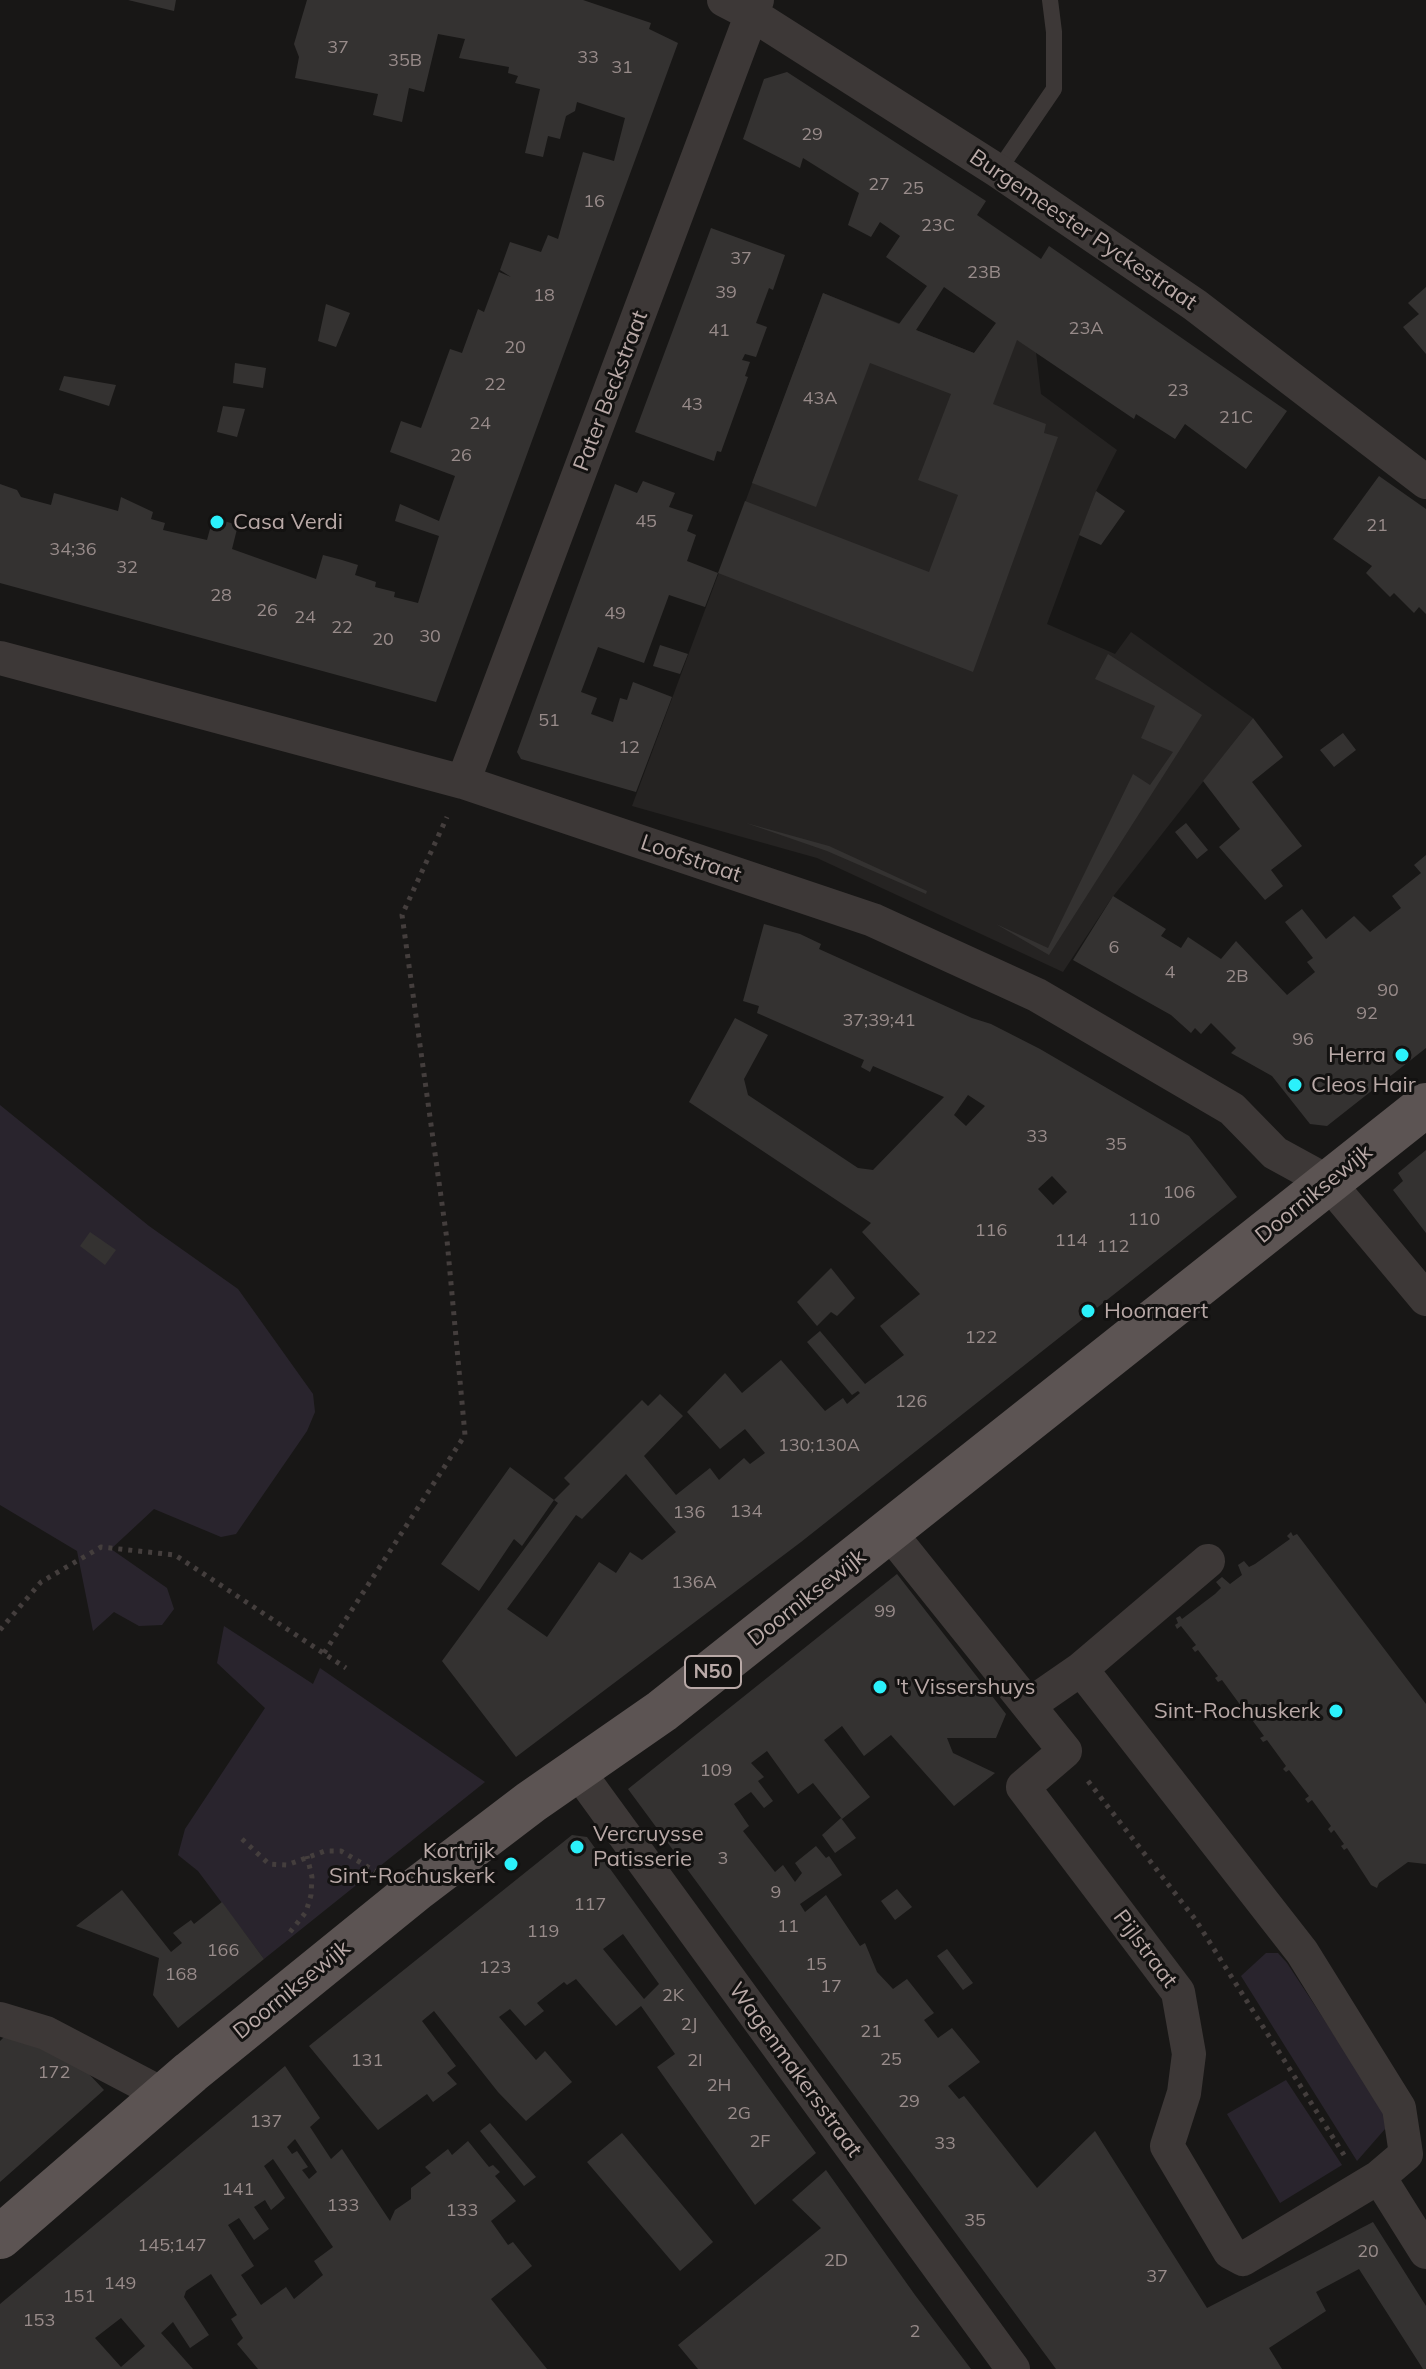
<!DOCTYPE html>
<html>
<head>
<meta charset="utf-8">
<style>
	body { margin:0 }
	canvas { display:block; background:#181716 }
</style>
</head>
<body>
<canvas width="1426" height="2369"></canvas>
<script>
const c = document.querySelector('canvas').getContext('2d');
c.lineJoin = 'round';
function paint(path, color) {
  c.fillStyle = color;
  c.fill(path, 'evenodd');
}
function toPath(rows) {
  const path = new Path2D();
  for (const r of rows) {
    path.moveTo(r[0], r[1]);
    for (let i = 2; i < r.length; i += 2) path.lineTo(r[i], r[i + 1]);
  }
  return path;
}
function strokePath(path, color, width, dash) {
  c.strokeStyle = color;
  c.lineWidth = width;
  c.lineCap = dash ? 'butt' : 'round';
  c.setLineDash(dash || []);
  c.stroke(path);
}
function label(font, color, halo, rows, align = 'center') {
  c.font = font + ' Mulish,sans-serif';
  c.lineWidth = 6;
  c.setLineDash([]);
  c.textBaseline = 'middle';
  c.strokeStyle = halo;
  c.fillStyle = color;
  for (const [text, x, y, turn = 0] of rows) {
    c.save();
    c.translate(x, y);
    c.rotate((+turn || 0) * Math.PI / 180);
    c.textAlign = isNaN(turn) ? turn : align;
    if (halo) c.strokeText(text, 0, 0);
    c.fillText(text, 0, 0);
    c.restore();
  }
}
paint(toPath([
	[823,293,974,353,996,323,1036,352,1041,394,1117,450,1096,491,1047,624,1115,654,1131,632,1253,718,1111,899,1063,972,817,858,632,806]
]), '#252322');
paint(toPath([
	[0,1105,149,1226,238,1289,313,1394,315,1412,307,1431,236,1534,221,1537,154,1509,111,1549,167,1588,174,1609,162,1625,139,1626,114,1612,93,1631,77,1551,0,1505],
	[224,1626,313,1684,320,1668,485,1782,264,1959,198,1871,178,1855,185,1829,265,1708,217,1663],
	[1266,1953,1278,1953,1287,1963,1388,2117,1385,2129,1357,2161,1241,1976],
	[1286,2080,1342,2165,1280,2203,1227,2114]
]), '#29242d');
paint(toPath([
	[128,0,176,0,174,11],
	[307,0,583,0,651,23,649,29,678,43,436,702,0,583,0,484,17,490,21,497,51,505,54,493,118,511,121,497,153,512,151,519,165,523,163,530,207,540,213,518,238,525,232,549,316,579,323,555,342,560,358,565,355,575,376,582,375,587,395,592,394,597,418,603,439,536,395,521,400,504,439,521,455,476,390,452,401,421,421,428,450,349,462,353,478,309,484,312,499,272,511,277,500,270,510,242,541,252,548,235,558,239,583,152,614,161,625,118,577,102,575,111,566,116,560,139,548,136,543,157,525,153,540,89,515,83,518,76,508,73,509,67,459,58,465,39,438,34,424,92,409,88,402,122,373,115,378,94,295,78,299,57,294,44],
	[787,72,986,201,977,215,1041,259,1049,246,1287,411,1246,469,1185,424,1175,439,1136,414,1134,419,1017,340,993,404,1046,424,1044,433,1058,437,973,672,718,573,745,501,929,572,958,495,918,480,951,394,870,363,816,507,752,483,823,293,899,324,927,286,886,257,900,236,880,222,871,237,848,225,859,193,803,158,800,168,743,139,764,79],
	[944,287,996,323,974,353,916,330],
	[711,228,785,255,773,290,769,288,756,323,767,327,756,357,745,354,742,360,750,362,745,376,748,377,721,452,717,451,714,461,635,432],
	[1426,287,1426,354,1403,327,1419,314,1408,303],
	[326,304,350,313,336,347,318,341],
	[235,363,266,368,263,388,233,383],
	[64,376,116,385,109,406,59,390],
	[223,406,245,409,237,437,217,432],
	[1379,476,1426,509,1426,614,1419,607,1414,613,1394,593,1390,597,1366,573,1372,566,1333,539],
	[643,481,675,493,669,507,693,515,687,531,696,535,687,561,718,573,705,607,669,595,644,663,598,647,581,692,597,698,591,714,613,722,620,698,627,700,633,682,672,697,636,792,521,759,517,752,615,484,637,493],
	[1096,491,1125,511,1101,545,1079,535],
	[660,645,688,654,680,674,653,666],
	[1108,654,1202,715,1049,955,996,924,1048,948,1133,774,1150,785,1173,752,1141,738,1155,706,1095,679],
	[1253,718,1283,757,1252,782,1302,846,1271,870,1283,886,1265,900,1219,847,1240,829,1203,781],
	[1343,733,1356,750,1334,767,1320,750],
	[746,823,829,846,927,891,926,894,827,851],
	[1186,823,1208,850,1197,859,1175,832],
	[1426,855,1426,1048,1327,1126,1310,1124,1272,1076,1231,1053,1236,1048,1211,1023,1201,1034,1195,1028,1191,1033,1171,1015,1073,960,1113,896,1166,929,1161,936,1181,948,1188,937,1221,959,1236,941,1287,995,1315,972,1307,962,1313,958,1285,922,1302,909,1326,939,1354,916,1370,932,1401,908,1392,896,1421,873,1414,865],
	[764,924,800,934,821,944,819,949,972,1018,991,1024,1040,1049,1189,1136,1237,1197,801,1542,516,1757,442,1661,558,1503,554,1500,522,1546,514,1539,479,1591,441,1564,510,1467,554,1500,570,1484,564,1478,642,1400,648,1406,660,1394,683,1416,644,1456,676,1495,710,1468,719,1480,744,1458,750,1464,765,1453,745,1429,720,1449,687,1412,725,1373,742,1393,781,1360,825,1411,843,1398,847,1404,860,1393,858,1391,852,1395,807,1342,820,1331,865,1384,904,1355,880,1326,920,1294,862,1232,871,1223,689,1102,735,1018,768,1035,744,1079,748,1095,858,1168,873,1170,944,1097,873,1066,870,1072,861,1067,864,1060,757,1013,759,1006,743,1001],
	[968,1095,985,1106,966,1126,954,1115],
	[1052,1176,1067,1192,1053,1205,1038,1189],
	[626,1474,676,1532,642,1560,630,1552,616,1573,599,1562,547,1637,507,1609,576,1515,582,1519],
	[1426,1150,1426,1233,1393,1190,1403,1181,1398,1173],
	[90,1232,116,1250,105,1265,80,1246],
	[831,1268,855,1298,837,1316,831,1312,817,1326,797,1302],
	[1291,1532,1293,1536,1297,1534,1426,1704,1426,1864,1408,1862,1379,1883,1377,1888,1371,1885,1347,1848,1344,1850,1341,1846,1344,1844,1334,1830,1331,1833,1328,1829,1331,1826,1312,1800,1308,1803,1305,1799,1309,1796,1289,1770,1286,1772,1283,1769,1286,1766,1267,1740,1263,1742,1260,1738,1264,1736,1244,1709,1241,1712,1238,1708,1241,1706,1222,1680,1218,1682,1215,1678,1218,1676,1198,1650,1195,1652,1192,1648,1196,1645,1181,1626,1177,1629,1175,1625,1178,1623,1176,1618,1180,1616,1182,1619,1215,1594,1221,1588,1216,1582,1222,1577,1230,1584,1242,1575,1238,1565,1244,1561,1249,1567,1255,1564,1290,1539,1287,1536],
	[897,1574,1006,1714,996,1738,947,1738,953,1753,995,1773,954,1806,891,1735,864,1756,842,1726,824,1740,870,1797,842,1819,813,1783,798,1794,767,1751,751,1763,764,1777,758,1781,773,1801,764,1808,751,1792,734,1804,749,1826,743,1831,775,1872,783,1865,795,1882,802,1873,795,1863,816,1846,826,1858,829,1856,842,1875,800,1904,805,1912,826,1895,860,1946,865,1943,877,1972,893,1989,907,1979,934,2013,924,2020,938,2038,952,2028,980,2062,948,2086,959,2099,964,2096,1037,2188,1095,2131,1207,2308,1373,2222,1426,2306,1426,2369,1423,2369,1359,2269,1316,2292,1326,2311,1269,2348,1282,2369,1056,2369,628,1789],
	[841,1818,856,1838,835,1853,822,1835],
	[572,1835,587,1837,816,2153,755,2205,657,2067,675,2054,641,2006,616,2026,576,1979,567,1985,564,1982,537,2003,544,2011,525,2026,510,2009,499,2017,536,2060,545,2051,572,2082,526,2121,498,2092,434,2011,422,2021,456,2066,447,2073,457,2084,433,2102,427,2094,378,2130,309,2046],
	[623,1934,659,1984,644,1999,603,1949],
	[897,1889,912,1907,895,1920,881,1901],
	[122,1890,171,1952,182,1943,173,1933,191,1920,194,1924,222,1902,264,1959,178,2028,153,1995,159,1958,76,1926],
	[947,1949,973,1983,963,1990,937,1956],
	[9,2032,72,2056,104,2090,0,2182,0,2041],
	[285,2066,320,2118,310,2127,331,2159,342,2149,390,2221,395,2210,411,2199,411,2188,431,2173,425,2167,448,2149,452,2155,468,2141,489,2167,493,2165,500,2172,495,2176,516,2201,491,2221,508,2245,513,2242,532,2266,491,2299,547,2369,258,2369,237,2344,243,2338,231,2319,237,2315,211,2274,186,2291,184,2297,209,2335,190,2348,173,2322,161,2333,193,2369,0,2369,0,2304],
	[295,2139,317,2172,309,2179,302,2170,308,2167,297,2151,292,2154,287,2147],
	[273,2159,333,2247,314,2261,323,2275,294,2299,286,2287,261,2305,241,2275,254,2266,228,2225,239,2218,254,2240,269,2229,254,2207,265,2200,271,2210,285,2198,264,2166],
	[121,2318,145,2346,121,2367,95,2338],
	[490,2123,536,2177,524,2186,480,2131],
	[622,2133,713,2242,680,2271,587,2162],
	[826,2170,915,2295,971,2369,698,2369,678,2345,821,2228,792,2200]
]), '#343231');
strokePath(toPath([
	[0,1630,41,1582,101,1547,175,1555,346,1668],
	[324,1653,465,1435,447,1240,402,915,447,817],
	[1088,1781,1195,1919,1344,2155],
	[242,1839,269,1864,287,1865,325,1851,341,1851,375,1871],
	[290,1932,306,1912,311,1895,312,1877,307,1856]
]), '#443e3d', 5, [4, 6]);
strokePath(toPath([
	[998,171,1054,89,1054,32,1050,0]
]), '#3d3837', 16);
strokePath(toPath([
	[724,0,753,15,998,171,1195,305,1426,482],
	[0,658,463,782,873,920,1037,995,1232,1109,1275,1153,1328,1182,1426,1299],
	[463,782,757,0],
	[890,1533,1065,1751,1023,1787,1178,1992,1189,2054,1184,2093,1167,2146,1230,2252,1243,2259,1379,2177,1426,2252],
	[1081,1669,1302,1952,1399,2108,1406,2154,1379,2177],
	[1029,1705,1081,1669,1208,1561],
	[577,1770,1013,2369],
	[0,2019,46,2033,164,2095]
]), '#3d3837', 34);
strokePath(toPath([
	[0,2237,191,2072,418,1888,531,1802,662,1711,1426,1105]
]), '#5c5453', 44);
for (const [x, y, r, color] of [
	[217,522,8,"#2bf1fb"],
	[1402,1055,8,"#2bf1fb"],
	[1295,1085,8,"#2bf1fb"],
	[1088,1311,8,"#2bf1fb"],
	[880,1687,8,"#2bf1fb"],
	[1336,1711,8,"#2bf1fb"],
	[577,1847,8,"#2bf1fb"],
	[511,1864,8,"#2bf1fb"]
]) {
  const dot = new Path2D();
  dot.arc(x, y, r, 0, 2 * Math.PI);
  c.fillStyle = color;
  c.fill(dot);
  strokePath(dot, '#131211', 3);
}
label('18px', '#988b8a', null, [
	["37",338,48],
	["33",588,58],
	["35B",405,61],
	["31",622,68],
	["29",812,135],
	["27",879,185],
	["25",913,189],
	["16",594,202],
	["23C",938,226],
	["37",741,259],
	["23B",984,273],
	["39",726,293],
	["18",544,296],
	["23A",1086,329],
	["41",719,331],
	["20",515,348],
	["22",495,385],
	["23",1178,391],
	["43A",820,399],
	["43",692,405],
	["21C",1236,418],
	["24",480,424],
	["26",461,456],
	["45",646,522],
	["21",1377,526],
	["34;36",73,550],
	["32",127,568],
	["28",221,596],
	["26",267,611],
	["49",615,614],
	["24",305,618],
	["22",342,628],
	["30",430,637],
	["20",383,640],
	["51",549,721],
	["12",629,748],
	["6",1114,948],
	["4",1170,973],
	["2B",1237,977],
	["90",1388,991],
	["92",1367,1014],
	["37;39;41",879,1021],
	["96",1303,1040],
	["33",1037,1137],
	["35",1116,1145],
	["106",1179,1193],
	["110",1144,1220],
	["116",991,1231],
	["114",1071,1241],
	["112",1113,1247],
	["122",981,1338],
	["126",911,1402],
	["130;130A",819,1446],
	["134",746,1512],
	["136",689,1513],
	["136A",694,1583],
	["99",885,1612],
	["109",716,1771],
	["3",723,1859],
	["9",776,1893],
	["117",590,1905],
	["11",788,1927],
	["119",543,1932],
	["166",223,1951],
	["15",816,1965],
	["123",495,1968],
	["168",181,1975],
	["17",831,1987],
	["2K",673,1996],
	["2J",689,2025],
	["21",871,2032],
	["25",891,2060],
	["131",367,2061],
	["2I",695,2061],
	["172",54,2073],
	["2H",719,2086],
	["29",909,2102],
	["2G",739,2114],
	["137",266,2122],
	["2F",760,2142],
	["33",945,2144],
	["141",238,2190],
	["133",343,2206],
	["133",462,2211],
	["35",975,2221],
	["145;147",172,2246],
	["20",1368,2252],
	["2D",836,2261],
	["37",1157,2277],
	["149",120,2284],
	["151",79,2297],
	["153",39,2321],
	["2",915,2332]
]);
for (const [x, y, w] of [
	[713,1672,56]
]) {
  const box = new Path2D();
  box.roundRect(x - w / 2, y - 16, w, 32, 6);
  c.fillStyle = '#131211';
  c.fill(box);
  strokePath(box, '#b9a9a7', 2);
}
label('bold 20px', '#b9a9a7', null, [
	["N50",713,1672]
]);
label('22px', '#b9a9a7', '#131211', [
	["Burgemeester Pyckestraat",1083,230,34],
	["Pater Beckstraat",611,391,-69],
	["Loofstraat",691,859,19],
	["Doorniksewijk",1314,1194,-39],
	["Doorniksewijk",807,1598,-38],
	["Pijlstraat",1145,1949,53],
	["Doorniksewijk",292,1990,-39],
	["Wagenmakersstraat",795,2070,54]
]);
label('22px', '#b9a9a7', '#131211', [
	["Casa Verdi",233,522],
	["Herra",1386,1055,"right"],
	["Cleos Hair",1311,1085],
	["Hoornaert",1104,1311],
	["'t Vissershuys",896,1687],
	["Sint-Rochuskerk",1320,1711,"right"],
	["Vercruysse",593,1834],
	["Patisserie",593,1859],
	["Kortrijk",495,1851,"right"],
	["Sint-Rochuskerk",495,1876,"right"]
], 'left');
</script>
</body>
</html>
